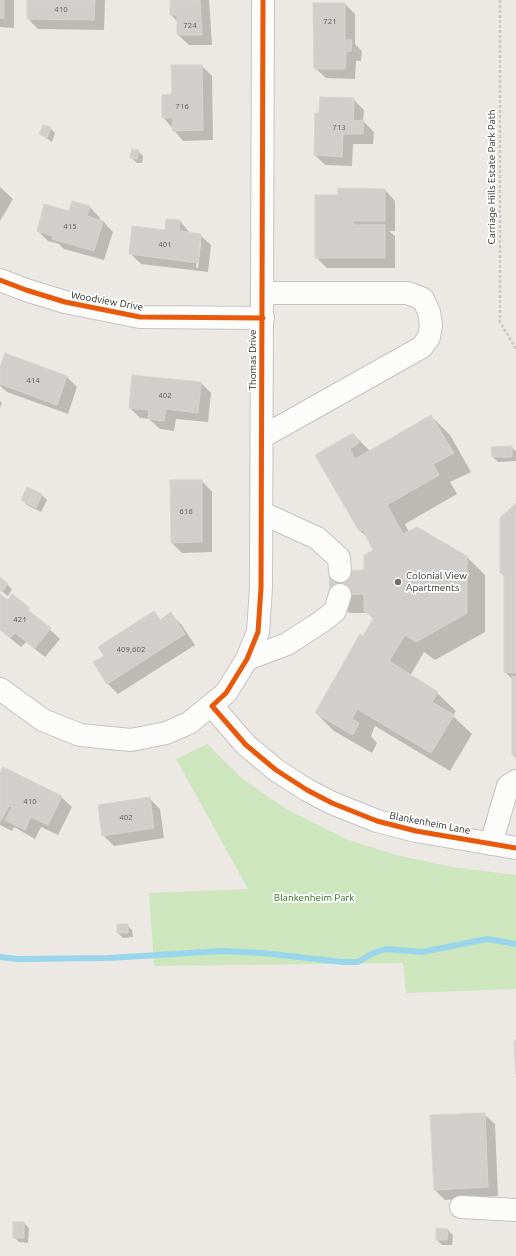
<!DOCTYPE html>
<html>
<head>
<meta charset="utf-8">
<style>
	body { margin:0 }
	canvas { display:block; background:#ece8e4 }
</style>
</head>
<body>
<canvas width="516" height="1256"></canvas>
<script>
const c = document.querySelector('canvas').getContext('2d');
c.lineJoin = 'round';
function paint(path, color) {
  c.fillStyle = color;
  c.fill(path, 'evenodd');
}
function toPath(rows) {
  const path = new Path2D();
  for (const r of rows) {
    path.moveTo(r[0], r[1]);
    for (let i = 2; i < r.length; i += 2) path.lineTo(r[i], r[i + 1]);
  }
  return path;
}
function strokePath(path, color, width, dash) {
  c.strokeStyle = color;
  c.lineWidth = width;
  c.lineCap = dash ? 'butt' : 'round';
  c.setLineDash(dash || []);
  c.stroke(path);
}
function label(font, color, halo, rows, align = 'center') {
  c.font = font + ' Ubuntu,sans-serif';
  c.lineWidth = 3.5;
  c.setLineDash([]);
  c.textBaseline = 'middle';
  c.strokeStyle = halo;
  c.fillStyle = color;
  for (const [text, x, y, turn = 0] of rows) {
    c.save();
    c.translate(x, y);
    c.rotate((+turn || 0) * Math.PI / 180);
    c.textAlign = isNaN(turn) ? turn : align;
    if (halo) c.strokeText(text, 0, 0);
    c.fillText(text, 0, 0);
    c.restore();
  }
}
paint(toPath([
	[207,744,244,780,286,809,346,839,396,855,452,867,516,875,516,989,406,993,403,963,154,966,149,893,248,889,176,759]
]), '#cee6be');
paint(toPath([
	[0,0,14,0,14,28,0,27],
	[28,0,105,0,104,30,38,29,28,19],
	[170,0,209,0,212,45,189,45,178,35,178,22,171,15],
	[314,4,345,4,355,14,355,44,362,51,361,61,356,61,355,79,326,78,315,68],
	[202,66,212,76,213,140,183,141,163,117,173,95],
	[353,99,364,110,363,121,374,132,373,144,353,144,352,166,325,165,315,155,320,114],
	[50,128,55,133,52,142,40,134],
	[138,151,143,156,142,163,137,163,132,158],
	[0,187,13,199,0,221],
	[385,190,395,201,395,231,389,231,395,236,395,268,327,268,316,257,339,196],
	[72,202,90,207,100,218,99,221,103,221,113,232,104,260,64,249,59,244,48,241,38,231,70,212],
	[180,221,190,233,200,235,211,245,208,272,141,264,130,253],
	[199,242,201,242,198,268,196,267],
	[0,371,67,377,77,387,68,414,7,392,0,386],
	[201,383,211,393,208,422,176,419,174,431,160,429,149,419,140,418,130,408],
	[0,401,2,403,0,408],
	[431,416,450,435,471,472,450,482,457,494,405,524,409,532,467,557,485,575,485,632,435,660,424,652,410,676,437,693,456,711,453,716,472,734,450,771,375,726,371,736,377,743,372,753,334,731,316,713,374,619,367,613,349,613,331,595,365,571,375,550,370,540,360,531,316,455,353,434,370,451],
	[511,447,516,451,516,461,498,462,493,457],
	[202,481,212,492,212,552,182,553,172,543],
	[28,488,42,495,47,500,41,512,27,505,22,500],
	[516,504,516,758,513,755,513,680,505,672,505,577,501,573],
	[0,578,12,589,8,596,0,590],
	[0,595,8,602,13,596,60,639,45,657,26,642,21,647,0,630],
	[154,612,161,620,171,614,181,624,195,645,118,694,108,684,95,663,105,657],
	[0,776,61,797,72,807,58,835,41,827,35,839,14,827,12,831,0,825],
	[149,798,160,809,164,838,114,846,103,835],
	[127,925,132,930,133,937,123,938,118,933],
	[484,1114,495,1124,498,1196,445,1200,435,1190],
	[14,1223,24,1223,29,1228,28,1243,19,1242,14,1237],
	[448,1230,453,1235,452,1245,442,1245,437,1240]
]), '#0003');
strokePath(toPath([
	[0,957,17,959,109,958,222,951,263,953,343,962,358,962,373,953,386,949,422,952,487,939,516,944]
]), '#99d6ec', 6);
const building = toPath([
	[0,0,4,0,4,18,0,18,0,0],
	[27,0,95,0,94,20,27,19,27,0],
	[170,0,200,0,202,35,177,35,177,15,170,15,170,0],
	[313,3,345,3,345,40,352,40,351,51,346,52,345,69,314,69,313,3],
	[171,65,202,65,203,130,172,131,173,118,162,118,162,95,172,94,171,65],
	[320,97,354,98,353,121,364,120,363,134,343,134,342,157,314,155,315,113,319,113,320,97],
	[43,125,51,127,47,138,39,134,43,125],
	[132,149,139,150,137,159,130,158,132,149],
	[338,188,385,189,385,221,353,221,353,225,385,225,385,258,315,258,315,195,338,195,338,188],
	[72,201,90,206,87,216,103,221,94,251,52,239,53,236,37,231,44,204,69,211,72,201],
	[166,219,180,220,179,231,201,234,198,263,129,254,132,226,165,230,166,219],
	[5,353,67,376,57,405,0,384,0,368,5,353],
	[132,375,201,382,198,413,166,409,164,421,148,419,149,410,129,408,132,375],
	[431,415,454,453,433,464,439,475,387,505,403,534,417,527,467,556,467,613,416,642,405,635,389,661,438,692,432,702,454,715,431,753,357,709,352,719,359,723,353,735,315,713,360,634,363,636,374,617,364,611,364,594,330,595,329,571,364,570,364,555,373,550,363,530,359,531,315,455,353,433,359,443,350,449,355,459,431,415],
	[512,446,512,457,492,457,491,447,512,446],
	[170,480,202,480,202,542,171,543,170,480],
	[27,487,42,494,36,508,21,500,27,487],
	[516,503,516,673,504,672,504,573,500,573,500,518,516,503],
	[0,577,8,584,2,592,0,590,0,577],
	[0,594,8,600,12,594,30,608,28,610,51,628,35,648,15,633,10,638,0,629,0,594],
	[154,611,160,620,171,612,185,634,107,684,93,662,104,656,98,647,154,611],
	[512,676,516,677,516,755,512,755,512,676],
	[3,767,62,796,48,825,31,817,25,830,5,820,12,807,9,806,1,821,0,821,0,773,3,767],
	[150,797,154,828,102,836,98,805,150,797],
	[117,924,128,924,128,933,117,933,117,924],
	[516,1040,516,1074,514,1041,516,1040],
	[485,1113,488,1187,434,1190,430,1115,485,1113],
	[13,1222,24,1222,24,1238,13,1238,13,1222],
	[436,1228,448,1229,447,1240,436,1240,436,1228]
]);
paint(building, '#d1cecb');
strokePath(building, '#d7d4d0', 1);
const minor = toPath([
	[0,280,26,290,65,302,140,317,263,318],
	[262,437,422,347,429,337,431,325,429,312,423,299,408,293,263,293],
	[262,513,317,538,339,558,340,571],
	[247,659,287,644,321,622,335,611,340,595],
	[0,689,43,720,80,735,131,740,166,733,189,723,226,693,247,659,258,632,261,588,263,0],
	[212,706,246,745,276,770,307,790,332,803,377,821,416,831,516,848],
	[491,844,508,786,516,781],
	[461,1207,516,1210]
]);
strokePath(minor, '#c5c4c5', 24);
strokePath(toPath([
	[500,0,500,322,516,349]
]), '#c9c9c8', 2.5, [3, 2]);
strokePath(minor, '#fcfcfb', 22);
strokePath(toPath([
	[263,0,261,588,258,632,247,659,226,693,212,706,246,745,276,770,307,790,332,803,377,821,416,831,516,848],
	[0,280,26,290,65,302,140,317,263,318]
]), '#e8590c', 5);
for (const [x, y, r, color] of [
	[398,582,4,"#706f6e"]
]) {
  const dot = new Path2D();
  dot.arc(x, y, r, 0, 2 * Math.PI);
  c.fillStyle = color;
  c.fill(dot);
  strokePath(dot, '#fff', 1.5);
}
label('8px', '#585857', null, [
	["410",61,9],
	["721",330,21],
	["724",190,25],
	["716",182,106],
	["713",339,127],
	["415",70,226],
	["401",165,244],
	["414",33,380],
	["402",165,395],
	["616",186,511],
	["421",20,619],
	["409,602",131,649],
	["410",30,801],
	["402",126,817]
]);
label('10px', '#2e2e2e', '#fff', [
	["Carriage Hills Estate Park Path",492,177,-90],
	["Woodview Drive",107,301,10],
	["Thomas Drive",253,360,-90],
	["Blankenheim Lane",430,823,11]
]);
label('10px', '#2e2e2e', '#fff', [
	["Colonial View",406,576],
	["Apartments",406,588]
], 'left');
label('10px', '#2c6e1b', '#fff', [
	["Blankenheim Park",314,898]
]);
</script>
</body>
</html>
